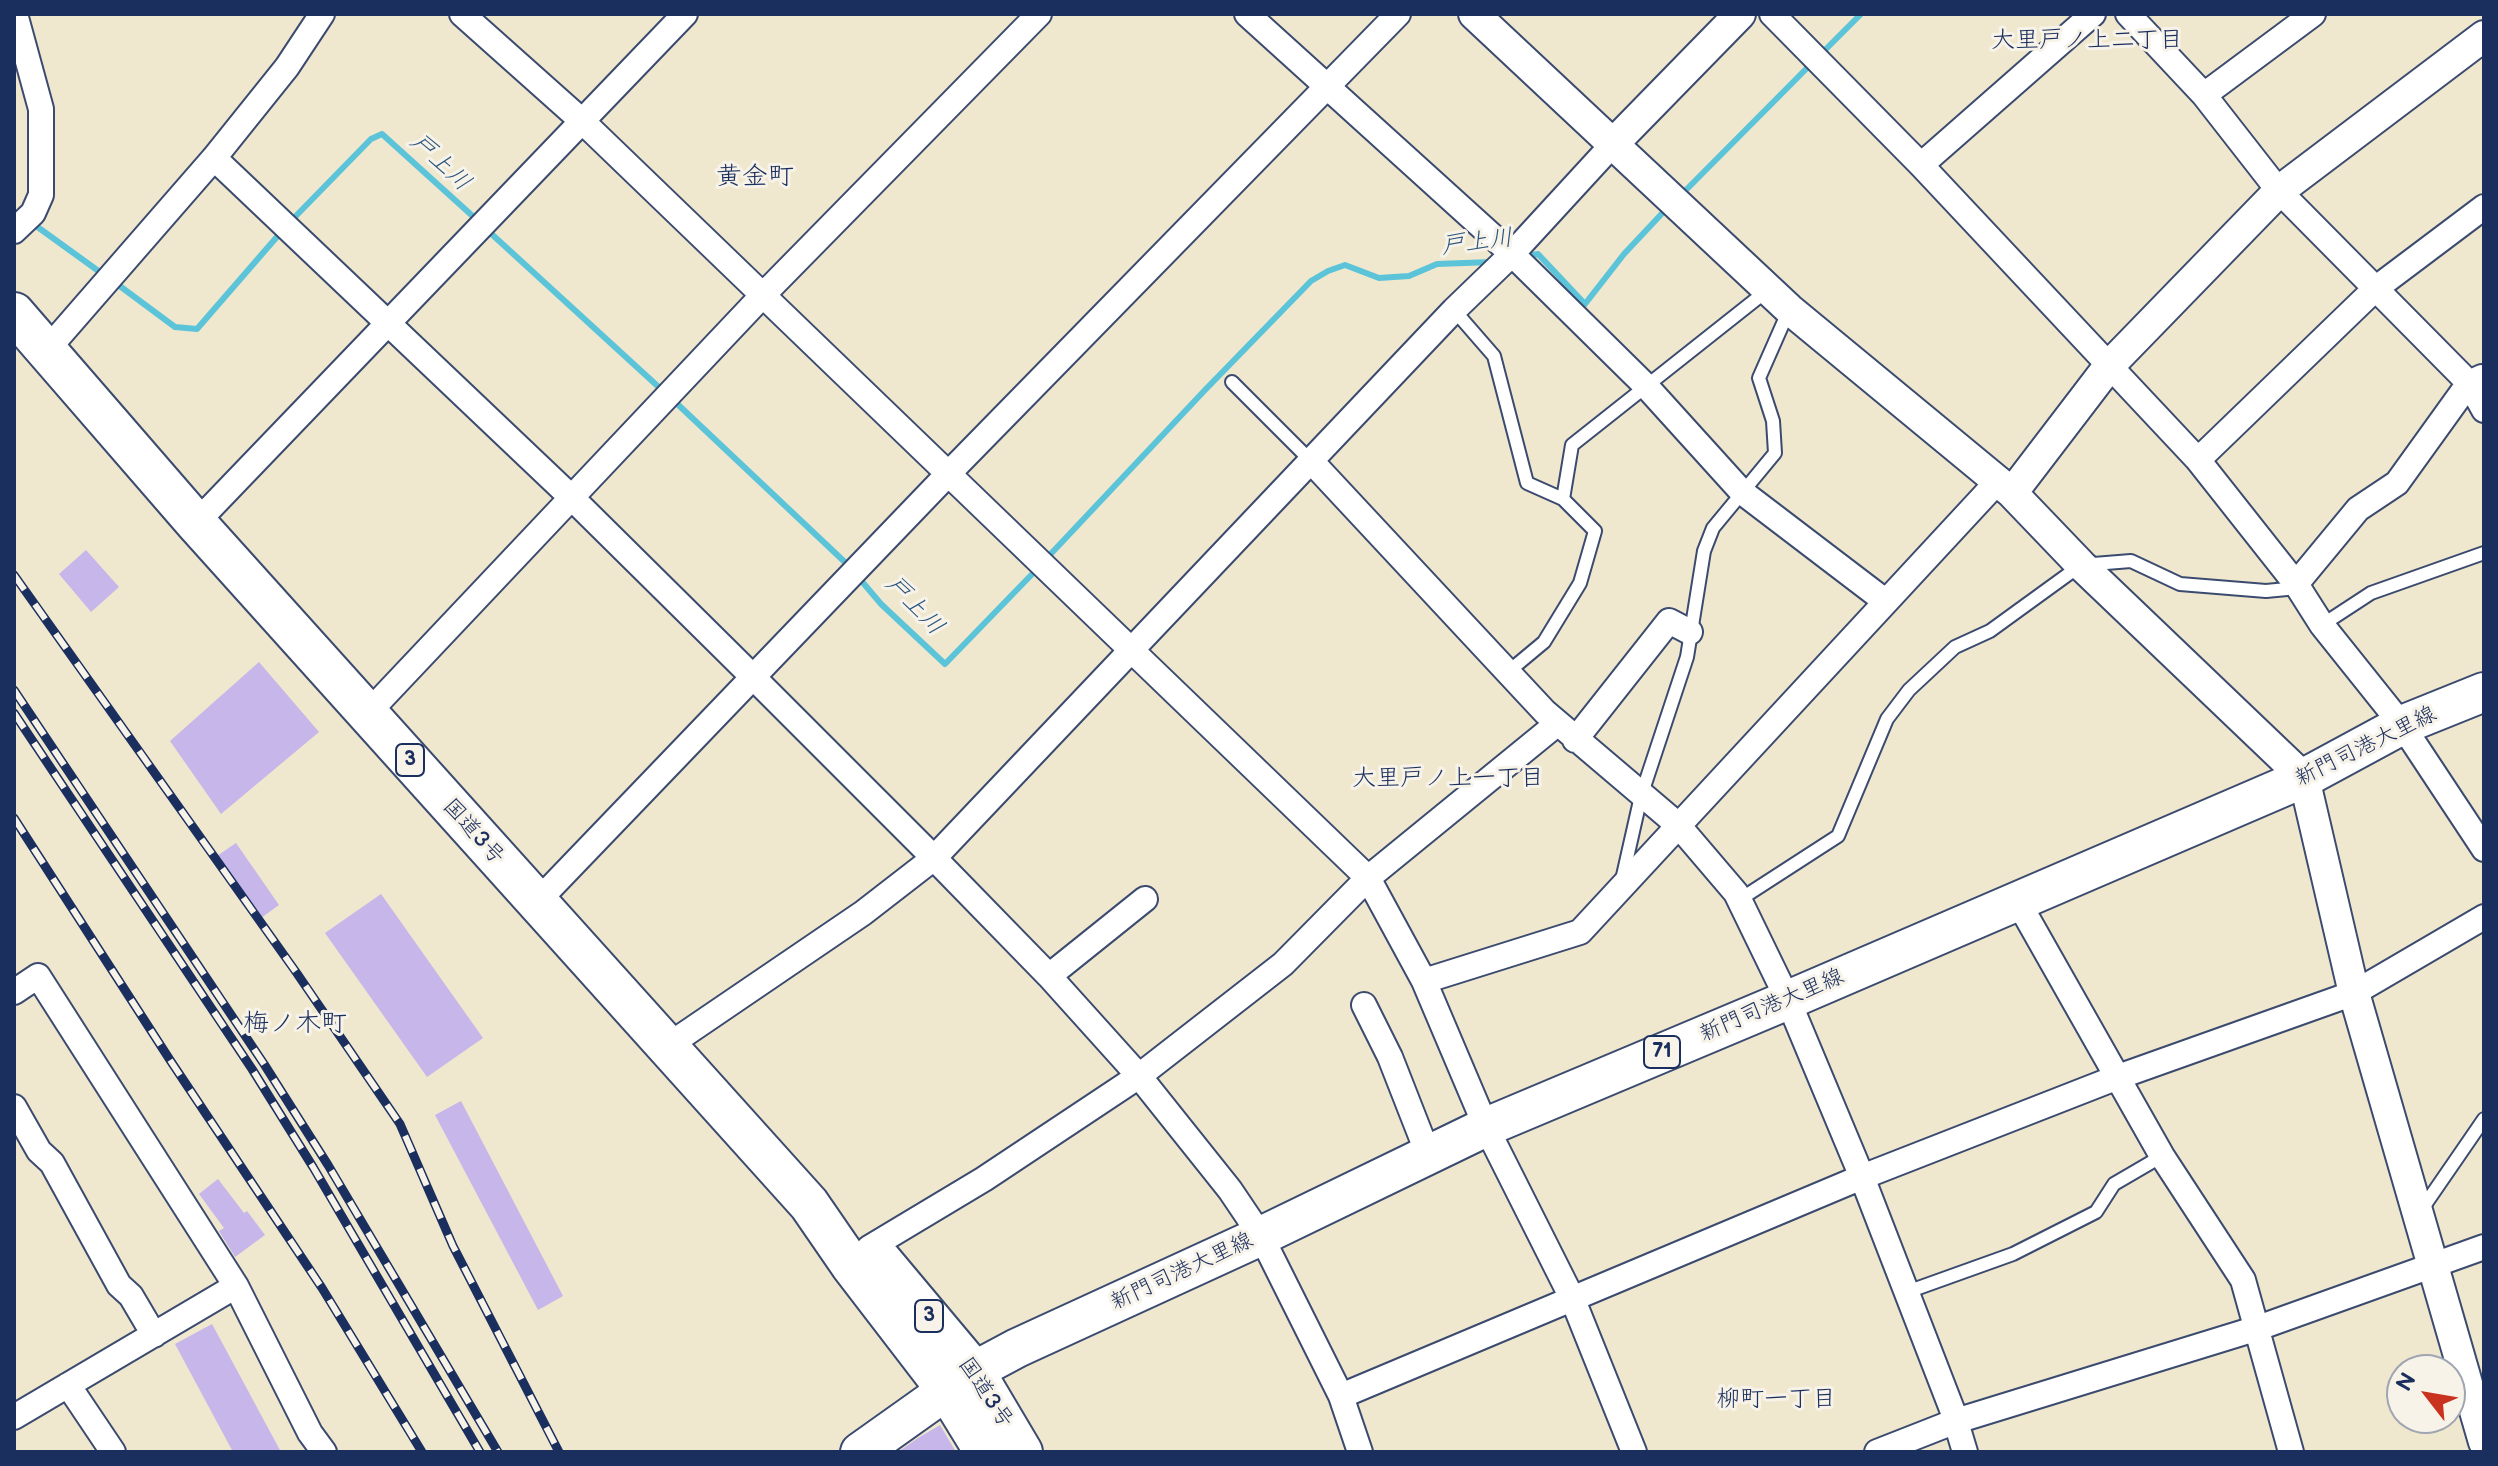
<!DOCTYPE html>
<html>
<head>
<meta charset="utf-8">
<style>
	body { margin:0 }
	#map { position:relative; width:2498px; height:1466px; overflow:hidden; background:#f0e7cf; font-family:"Balsamiq Sans",sans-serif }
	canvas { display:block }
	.frame { position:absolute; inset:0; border:16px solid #1b2f5e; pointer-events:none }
	.north { position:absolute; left:2386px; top:1354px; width:80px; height:80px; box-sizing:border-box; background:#f7f3e8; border:2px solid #9fa5b1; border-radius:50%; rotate:301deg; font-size:22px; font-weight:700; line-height:32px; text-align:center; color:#1b2f5e }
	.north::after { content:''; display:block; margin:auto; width:28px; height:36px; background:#c8321e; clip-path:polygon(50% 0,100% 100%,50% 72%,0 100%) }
</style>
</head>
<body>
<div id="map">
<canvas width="2498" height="1466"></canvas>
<div class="frame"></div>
<div class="north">N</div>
</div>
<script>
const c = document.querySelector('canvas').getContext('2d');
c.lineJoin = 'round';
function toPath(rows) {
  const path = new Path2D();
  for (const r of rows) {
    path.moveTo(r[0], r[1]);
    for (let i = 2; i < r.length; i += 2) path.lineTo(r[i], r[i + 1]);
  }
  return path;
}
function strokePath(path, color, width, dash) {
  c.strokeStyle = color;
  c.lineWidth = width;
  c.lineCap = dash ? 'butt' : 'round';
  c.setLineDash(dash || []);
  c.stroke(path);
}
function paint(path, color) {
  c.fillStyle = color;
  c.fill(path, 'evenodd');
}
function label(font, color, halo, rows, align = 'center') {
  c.font = font + ' "Balsamiq Sans","Klee One",sans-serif';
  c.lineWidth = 6;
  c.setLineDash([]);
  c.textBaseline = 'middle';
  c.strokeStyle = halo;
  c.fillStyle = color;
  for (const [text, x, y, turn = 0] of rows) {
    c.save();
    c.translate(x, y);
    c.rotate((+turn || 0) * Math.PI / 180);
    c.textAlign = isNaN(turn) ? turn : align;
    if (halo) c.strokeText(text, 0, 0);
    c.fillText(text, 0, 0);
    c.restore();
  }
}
strokePath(toPath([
	[1821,54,1861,14],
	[1680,196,1813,62],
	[290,222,371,139,382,134,477,220],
	[32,223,104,275],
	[485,228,663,391],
	[1523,257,1538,254,1585,304,1624,254,1669,206],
	[113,281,175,327,197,329,282,231],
	[671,398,849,566],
	[1046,559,1205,390,1311,281,1328,271,1345,265,1379,278,1409,276,1437,264,1492,262],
	[859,578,881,604,945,664,1039,567]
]), '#5cc4d9', 6);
paint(toPath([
	[86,550,119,587,91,612,59,574],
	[259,662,319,732,221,814,170,741],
	[236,843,279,905,261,918,217,856],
	[381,894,483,1038,427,1077,325,933],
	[461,1101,563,1296,538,1310,435,1115],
	[218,1179,244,1213,247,1211,265,1235,235,1257,219,1231,224,1228,199,1194],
	[212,1324,281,1452,233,1452,175,1344],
	[940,1425,956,1452,898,1452,918,1438]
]), '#c6b6ea');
const service = toPath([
	[1454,310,1494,356,1527,483,1563,499],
	[1232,382,1311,461],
	[2322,625,2371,593,2484,553],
	[1508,672,1544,642,1580,583,1595,531,1563,499,1572,445,1769,289],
	[1622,880,1641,796,1687,657,1704,551,1713,528,1775,453,1773,421,1759,378,1789,310],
	[1739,900,1838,836,1887,719,1909,690,1955,647,1990,631,2081,565,2131,561,2180,584,2266,591,2287,589,2296,584],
	[2420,1212,2484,1119],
	[1907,1292,2013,1254,2096,1212,2114,1184,2162,1156]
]);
const minor = toPath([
	[462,14,582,121,1368,878,1424,981,1486,1127,1573,1300,1634,1452],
	[1247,14,1512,254,1646,386,1742,492,1885,601],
	[1772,14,1921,165,2198,460,2296,584,2322,625,2402,725,2484,849],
	[2128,14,2204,95,2279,191,2469,383,2484,410],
	[2204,95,2313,14],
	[214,158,573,499,754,678,934,858,1049,976,1139,1076,1230,1190,1261,1236,1341,1396,1360,1452],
	[1921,165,2093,14],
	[14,231,33,213,41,195,41,109,15,14],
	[46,351,214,158,287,67,322,14],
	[2198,460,2375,289,2484,207],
	[1311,461,1545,712,1678,825,1736,893,1788,1000,1862,1177,1953,1412,1965,1452],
	[196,523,685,14],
	[2296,584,2358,509,2397,483,2469,383,2482,377],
	[368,713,762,296,1039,14],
	[1575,740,1669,621,1690,632],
	[2017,900,2162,1156,2243,1280,2291,1452],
	[536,903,949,473,1398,14],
	[1049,976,1145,899],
	[1424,981,1580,932,1998,481],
	[14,992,38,976,236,1286,310,1433,324,1452],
	[1364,1005,1390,1057,1428,1154],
	[666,1047,863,913,934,858,1454,310,1512,254,1614,143],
	[14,1107,39,1151,52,1163,119,1285,131,1296,154,1335],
	[869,1248,984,1179,1139,1076,1283,964,1368,878,1558,723],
	[68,1385,113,1452],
	[1341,1396,1862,1177,2118,1077,2354,993,2484,917],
	[14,1417,236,1286],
	[1877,1452,1956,1421,2258,1328,2484,1247]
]);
const tertiary = toPath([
	[1474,14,1789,309,2012,493,2081,565,2304,778,2354,993,2484,1442],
	[1614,143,1740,14],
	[2012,493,2109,366,2279,191,2484,36]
]);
const primary = toPath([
	[860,1452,974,1371,1017,1348,1261,1236,1486,1127,1788,1000,2304,778,2402,725,2484,692]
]);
const trunk = toPath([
	[14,313,196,523,809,1204,851,1265,947,1390,985,1452],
	[881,1260,974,1371,1022,1452]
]);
strokePath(service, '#3b4b6f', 16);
strokePath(minor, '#3b4b6f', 28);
strokePath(tertiary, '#3b4b6f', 34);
strokePath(primary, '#3b4b6f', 42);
strokePath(trunk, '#3b4b6f', 44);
strokePath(service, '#fff', 12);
strokePath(minor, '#fff', 24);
strokePath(tertiary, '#fff', 30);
strokePath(primary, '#fff', 38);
strokePath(trunk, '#fff', 40);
const rail = toPath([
	[14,575,296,972,400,1124,453,1246,559,1452],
	[14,690,264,1064,328,1165,498,1452],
	[14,713,252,1069,313,1167,480,1452],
	[14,818,170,1060,322,1288,422,1452]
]);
strokePath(rail, '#1b2f5e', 9);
strokePath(rail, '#f7f3e8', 6, [18]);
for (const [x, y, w] of [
	[410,760,28],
	[1662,1052,36],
	[929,1316,28]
]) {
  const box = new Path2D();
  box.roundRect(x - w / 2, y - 16, w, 32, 6);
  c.fillStyle = '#f7f3e8';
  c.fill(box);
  strokePath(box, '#1b2f5e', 2);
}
label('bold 20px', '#1b2f5e', null, [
	["3",410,760],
	["71",1662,1052],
	["3",929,1316]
]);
label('22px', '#1b2f5e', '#f7f3e8', [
	["新門司港大里線",2366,747,-26],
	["国道3号",473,832,48],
	["新門司港大里線",1772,1006,-23],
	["新門司港大里線",1182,1272,-25],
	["国道3号",985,1393,56]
]);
label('24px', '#1b2f5e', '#f7f3e8', [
	["大里戸ノ上二丁目",2087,41],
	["大里戸ノ上一丁目",1448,779],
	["柳町一丁目",1776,1400]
]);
label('italic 24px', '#2b547d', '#f7f3e8', [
	["戸上川",440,163,43],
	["戸上川",1477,243,-7],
	["戸上川",914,606,46]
]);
label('26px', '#1b2f5e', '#f7f3e8', [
	["黄金町",755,177],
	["梅ノ木町",295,1024]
]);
</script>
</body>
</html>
